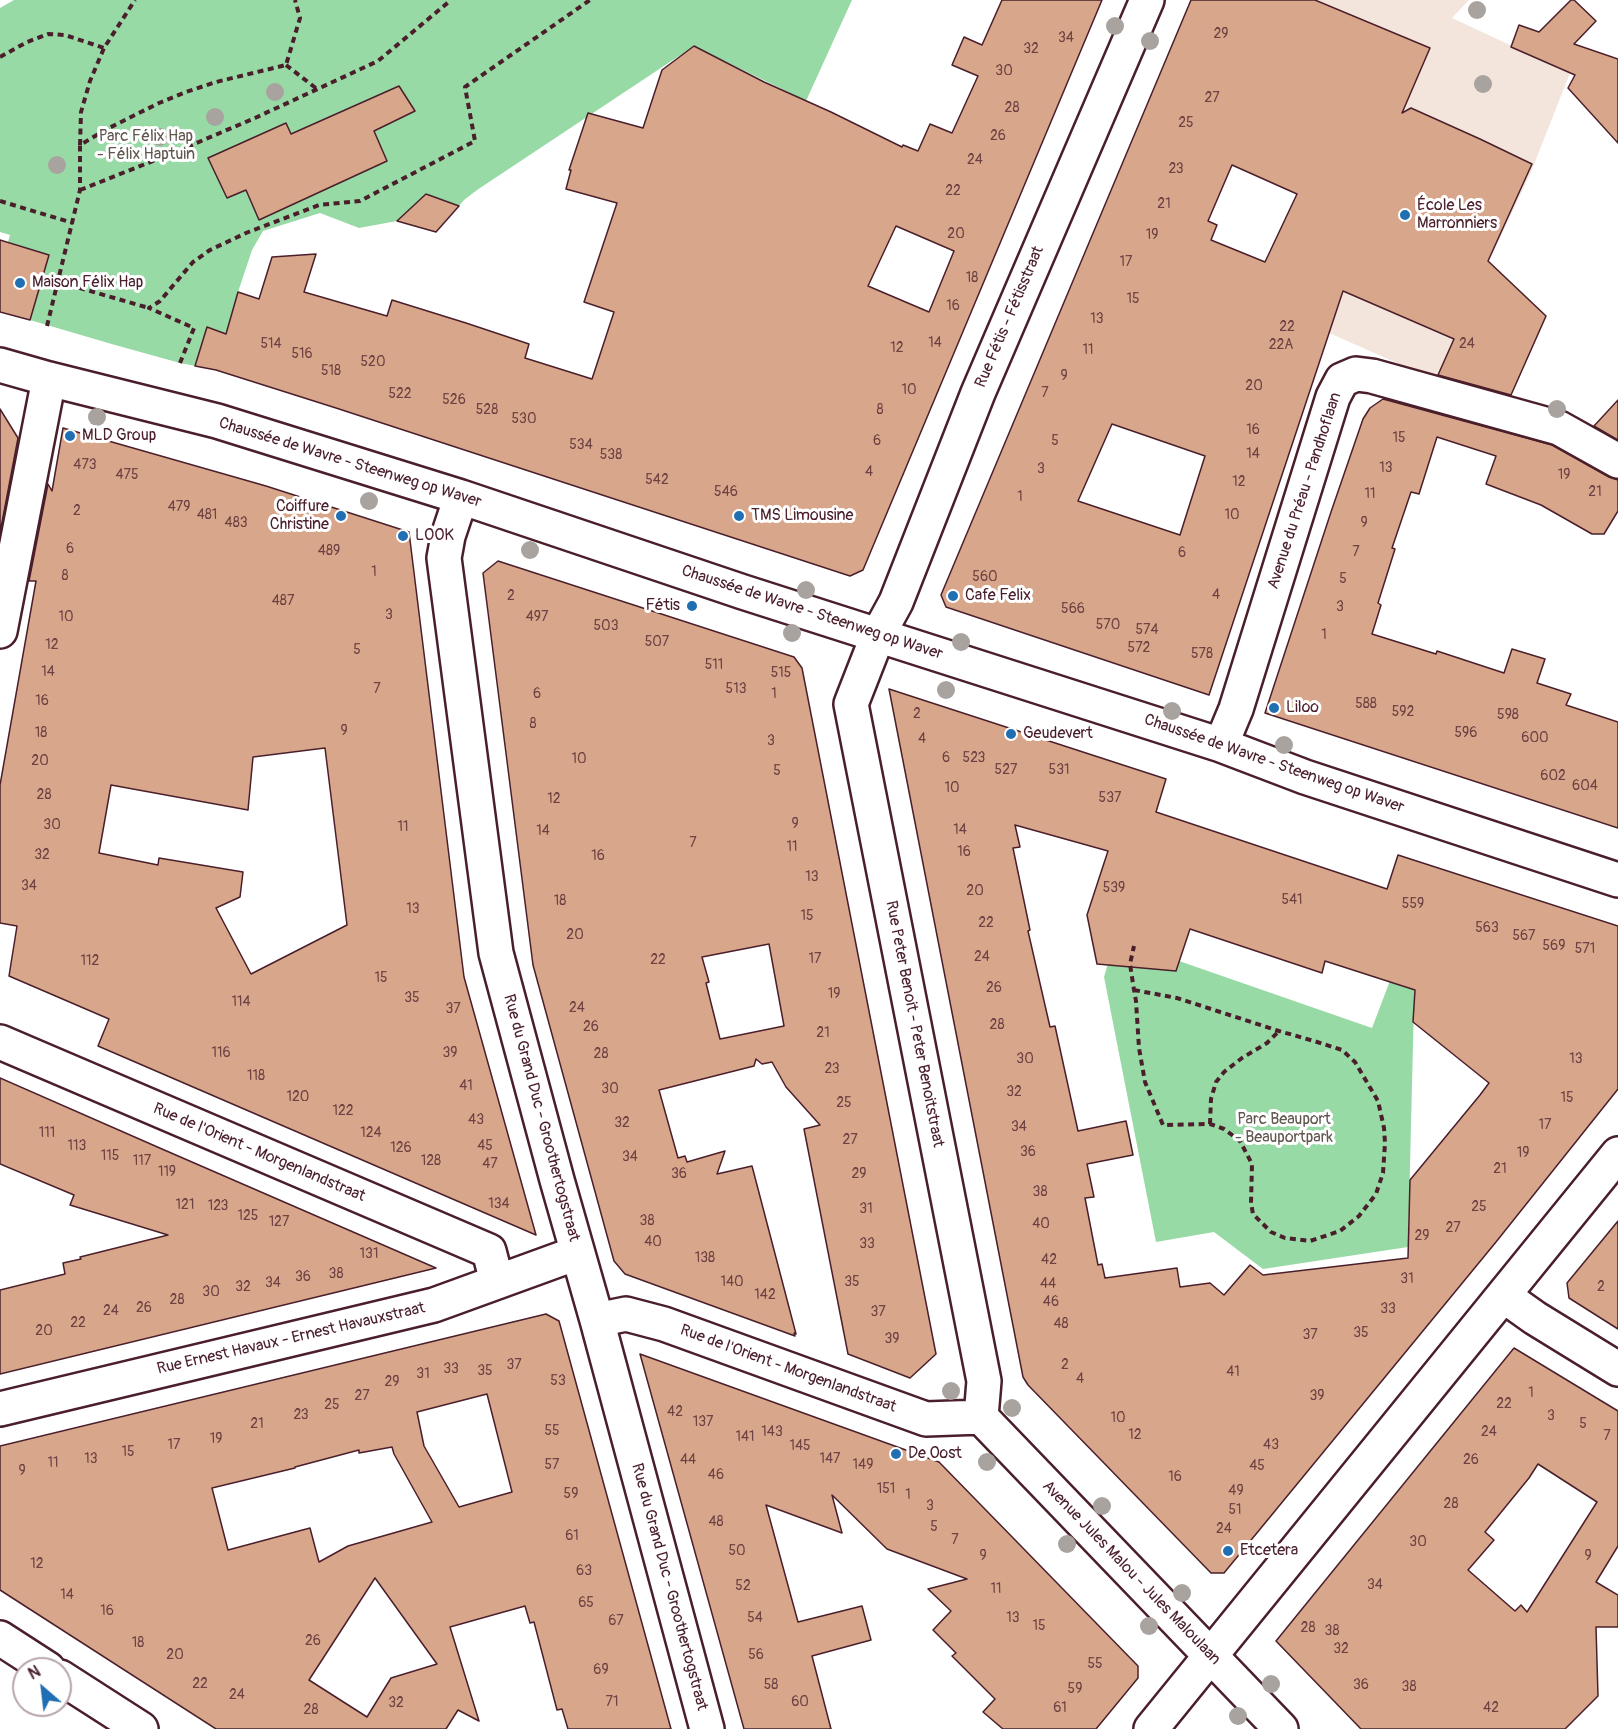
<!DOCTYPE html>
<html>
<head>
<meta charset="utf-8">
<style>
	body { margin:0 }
	#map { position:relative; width:1618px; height:1729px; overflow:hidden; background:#fff; font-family:Pangolin,sans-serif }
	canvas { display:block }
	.north { position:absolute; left:12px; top:1657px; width:60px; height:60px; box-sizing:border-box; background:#fff; border:2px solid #b7a5aa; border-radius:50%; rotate:332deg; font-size:16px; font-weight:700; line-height:24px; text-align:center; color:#4a1f2b }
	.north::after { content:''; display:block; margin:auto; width:21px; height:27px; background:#1f6fb2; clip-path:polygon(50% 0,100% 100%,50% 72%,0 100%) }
</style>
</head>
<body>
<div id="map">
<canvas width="1618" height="1729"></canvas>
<div class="north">N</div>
</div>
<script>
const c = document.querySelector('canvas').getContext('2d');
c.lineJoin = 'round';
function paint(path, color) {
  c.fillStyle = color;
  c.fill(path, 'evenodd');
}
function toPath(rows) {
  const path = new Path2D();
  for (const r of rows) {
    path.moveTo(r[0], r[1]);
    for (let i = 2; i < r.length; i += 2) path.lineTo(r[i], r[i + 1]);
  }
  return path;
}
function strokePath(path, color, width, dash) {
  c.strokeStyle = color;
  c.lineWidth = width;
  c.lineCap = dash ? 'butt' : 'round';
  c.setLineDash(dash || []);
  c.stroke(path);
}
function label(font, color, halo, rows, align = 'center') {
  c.font = font + ' Pangolin,sans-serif';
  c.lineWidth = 6;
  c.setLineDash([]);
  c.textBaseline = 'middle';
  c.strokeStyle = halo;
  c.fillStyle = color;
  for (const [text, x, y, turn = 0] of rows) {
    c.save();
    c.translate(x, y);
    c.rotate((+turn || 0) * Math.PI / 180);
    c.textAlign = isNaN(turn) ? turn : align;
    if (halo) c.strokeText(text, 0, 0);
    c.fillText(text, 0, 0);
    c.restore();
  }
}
paint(toPath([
	[1191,0,1469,0,1452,18,1570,73,1531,172,1489,261,1547,316,1510,398,1440,382,1329,333,1337,128,1167,56]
]), '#f3e5dc');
paint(toPath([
	[14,0,852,0,806,101,694,46,477,190,464,200,459,206,430,196,427,193,397,221,359,228,320,213,263,231,252,250,238,292,216,370,180,363,115,345,30,320,49,255,8,242,10,235,0,232,0,8],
	[1113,946,1179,961,1372,1028,1399,957,1415,964,1408,1247,1263,1269,1214,1232,1156,1242,1104,977]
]), '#98daa5');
const building = toPath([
	[1002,0,1102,0,863,570,850,576,336,408,216,370,195,366,207,327,226,334,238,292,259,299,272,257,316,254,304,292,387,316,392,300,466,323,529,344,525,358,592,379,614,312,584,302,617,203,566,189,571,170,569,170,588,113,643,128,662,70,694,46,764,82,831,112,902,147,903,145,918,151,930,124,952,133,978,76,952,65,964,37,982,45,1002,0],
	[896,226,954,251,929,312,868,286,896,226],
	[1191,0,1315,0,1430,48,1402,113,1411,108,1480,139,1532,164,1488,261,1546,316,1511,395,1438,375,1454,339,1343,291,1209,695,946,607,941,595,1191,0],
	[1232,165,1297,194,1265,262,1211,240,1217,225,1208,221,1232,165],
	[1112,424,1205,456,1180,535,1078,501,1112,424],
	[1571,0,1574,0,1596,21,1574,44,1618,59,1618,143,1568,88,1575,75,1511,47,1519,25,1539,32,1571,0],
	[399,86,415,111,374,131,387,161,259,220,246,190,227,198,208,158,286,123,291,134,399,86],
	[426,194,459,206,436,232,397,221,426,194],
	[0,240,49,255,30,320,0,312,0,240],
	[1383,399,1552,445,1609,477,1618,480,1618,511,1604,534,1592,534,1541,505,1486,484,1496,456,1437,437,1419,494,1411,492,1392,548,1395,549,1378,603,1381,605,1372,634,1436,654,1437,651,1504,673,1512,649,1545,659,1537,683,1571,694,1566,705,1618,722,1618,828,1265,713,1331,512,1363,419,1370,408,1383,399],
	[1618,400,1618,440,1594,426,1618,400],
	[0,409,18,438,0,533,0,409],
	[63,428,266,486,409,532,464,977,536,1235,98,1046,109,1019,9,976,17,926,0,923,0,785,36,581,29,581,48,484,52,491,63,428],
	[325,748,347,925,251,974,216,908,240,897,243,872,159,858,158,865,99,853,111,785,248,810,253,757,325,748],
	[498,561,794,657,802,668,936,1354,910,1378,848,1354,804,1129,820,1125,786,1087,772,1062,762,1064,756,1059,754,1066,659,1090,678,1158,685,1156,687,1162,725,1151,717,1174,752,1166,796,1334,794,1333,795,1336,625,1274,614,1261,533,965,483,573,498,561],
	[769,944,784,1026,720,1039,706,983,709,982,702,957,769,944],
	[889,689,1166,779,1156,812,1387,889,1398,855,1618,926,1618,1089,1496,1242,1224,1573,1211,1573,1028,1385,1023,1377,889,689],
	[1015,825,1108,851,1087,915,1097,964,1176,971,1190,929,1322,973,1325,961,1415,990,1413,1022,1489,1083,1480,1095,1410,1180,1408,1258,1263,1275,1250,1265,1224,1295,1210,1283,1180,1287,1177,1268,1105,1278,1102,1264,1098,1265,1085,1198,1094,1197,1087,1164,1133,1155,1126,1121,1078,1131,1055,1026,1050,1027,1028,931,1030,930,1013,848,1020,847,1015,825],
	[0,1078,162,1149,436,1268,0,1374,0,1290,65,1274,63,1263,81,1259,80,1257,168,1235,70,1205,74,1195,0,1164,0,1078],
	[1618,1221,1618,1329,1569,1298,1567,1283,1618,1221],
	[546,1314,559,1321,671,1729,568,1729,562,1709,557,1710,534,1622,530,1623,525,1606,450,1627,479,1721,458,1710,446,1729,216,1729,0,1590,0,1446,546,1314],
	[487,1394,512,1492,459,1507,424,1446,417,1412,487,1394],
	[392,1447,394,1454,432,1522,348,1546,319,1562,310,1528,228,1550,212,1488,295,1468,295,1467,359,1450,359,1453,392,1447],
	[375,1578,437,1664,391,1678,367,1717,309,1680,375,1578],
	[1514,1348,1618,1411,1618,1546,1596,1582,1618,1595,1618,1627,1596,1627,1598,1696,1565,1729,1361,1729,1276,1641,1514,1348],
	[1538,1464,1597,1502,1527,1612,1521,1605,1515,1611,1468,1570,1494,1540,1485,1532,1529,1478,1538,1464],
	[640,1354,939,1462,1138,1666,1138,1678,1096,1729,1003,1729,983,1712,995,1699,952,1656,956,1653,933,1630,951,1611,928,1589,967,1579,887,1549,832,1495,842,1533,766,1505,798,1622,862,1606,871,1640,812,1656,831,1729,744,1729,640,1354]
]);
paint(building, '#d8a78b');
strokePath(building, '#4a1f2b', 1.5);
const minor = toPath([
	[0,365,49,379,217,421,461,497,743,592,1221,745,1305,777,1618,880],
	[461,497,448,536,444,558,496,953,557,1180,597,1320,707,1729],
	[0,631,49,379],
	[1221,745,1236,709,1333,397,1342,380,1356,374,1372,376,1559,428,1618,461],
	[0,1042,489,1251,497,1282],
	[1504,1296,1535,1318,1618,1369],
	[597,1320,626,1314,664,1324,926,1419,981,1417],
	[0,1409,434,1305,577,1253],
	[981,1417,984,1381,851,704,878,635,896,602,978,393,1147,0],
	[981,1417,1281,1729],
	[0,1638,48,1669],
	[60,1677,141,1729],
	[1151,1729,1618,1154]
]);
strokePath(minor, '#4a1f2b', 38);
strokePath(toPath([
	[0,57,27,42,48,34,65,35,104,48],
	[286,65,317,89],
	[80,145,81,112,90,81,104,48,135,0],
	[80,190,173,153,255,118,378,61,451,0],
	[0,201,73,223],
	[59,282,149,308],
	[47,326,80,190,80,145,107,129,159,103,186,92,216,82,286,65,300,18,295,0],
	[180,363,194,328,149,308,160,301,193,262,210,250,246,233,319,205,360,201,475,141,465,87,590,0],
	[1134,990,1177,998,1279,1031,1314,1041,1342,1050,1355,1062,1378,1101,1384,1128,1385,1143,1383,1173,1376,1194,1359,1216,1340,1231,1310,1241,1285,1238,1271,1232,1253,1214,1251,1203,1252,1164,1240,1141,1224,1129,1210,1124,1163,1125,1145,1082,1139,1048,1136,1001,1134,990,1130,964,1134,946],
	[1210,1124,1211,1099,1216,1082,1224,1072,1242,1058,1267,1043,1279,1031]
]), '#4a1f2b', 4, [6, 4.5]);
strokePath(minor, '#fff', 33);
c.fillStyle = '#a8a39f';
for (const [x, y] of [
	[1477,10],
	[1115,26],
	[1150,41],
	[1483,84],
	[275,92],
	[215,117],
	[160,137],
	[57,165],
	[1557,409],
	[97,417],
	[369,501],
	[530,550],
	[806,590],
	[792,633],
	[961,642],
	[946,690],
	[1172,711],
	[1284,745],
	[951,1391],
	[1012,1408],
	[987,1462],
	[1102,1506],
	[1067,1544],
	[1182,1593],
	[1149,1626],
	[1271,1684],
	[1238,1716]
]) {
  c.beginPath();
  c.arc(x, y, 9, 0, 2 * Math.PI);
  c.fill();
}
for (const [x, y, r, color] of [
	[1405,215,6,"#1f6fb2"],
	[20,283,6,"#1f6fb2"],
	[70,436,6,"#1f6fb2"],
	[341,516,6,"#1f6fb2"],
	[739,516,6,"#1f6fb2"],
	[403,536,6,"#1f6fb2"],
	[953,596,6,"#1f6fb2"],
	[692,606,6,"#1f6fb2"],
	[1274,708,6,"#1f6fb2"],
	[1011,734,6,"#1f6fb2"],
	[896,1454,6,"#1f6fb2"],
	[1228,1551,6,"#1f6fb2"]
]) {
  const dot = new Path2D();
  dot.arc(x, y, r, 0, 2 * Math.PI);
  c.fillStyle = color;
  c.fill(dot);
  strokePath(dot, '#fff', 2);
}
label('14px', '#6e4143', null, [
	["29",1221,34],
	["34",1066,38],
	["32",1031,49],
	["30",1004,71],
	["27",1212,98],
	["28",1012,108],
	["25",1186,123],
	["26",998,136],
	["24",975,160],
	["23",1176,169],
	["22",953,191],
	["21",1164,204],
	["20",956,234],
	["19",1152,235],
	["17",1126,262],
	["18",972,278],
	["15",1133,299],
	["16",953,306],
	["13",1097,319],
	["22",1287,327],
	["14",935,343],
	["514",271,344],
	["24",1467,344],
	["22A",1281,345],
	["12",897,348],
	["11",1088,350],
	["516",302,354],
	["520",373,362],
	["518",331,371],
	["9",1064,376],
	["20",1254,386],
	["10",909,390],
	["7",1045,393],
	["522",400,394],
	["526",454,400],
	["528",487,410],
	["8",880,410],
	["530",524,419],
	["16",1253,430],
	["15",1399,438],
	["6",877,441],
	["5",1055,441],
	["534",581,445],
	["14",1253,454],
	["538",611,455],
	["473",85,465],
	["13",1386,468],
	["3",1041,469],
	["4",869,472],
	["475",127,475],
	["19",1564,475],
	["542",657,480],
	["12",1239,482],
	["546",726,492],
	["21",1595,492],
	["11",1370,494],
	["1",1020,497],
	["479",179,507],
	["2",77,511],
	["481",207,515],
	["10",1232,515],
	["483",236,523],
	["9",1364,523],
	["6",70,549],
	["489",329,551],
	["7",1356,552],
	["6",1182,553],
	["1",374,572],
	["8",65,576],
	["560",985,577],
	["5",1343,579],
	["4",1216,595],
	["2",511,596],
	["487",283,601],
	["3",1340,607],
	["566",1073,609],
	["3",389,615],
	["10",66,617],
	["497",537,617],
	["570",1108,625],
	["503",606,626],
	["574",1147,630],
	["1",1324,635],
	["507",657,642],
	["12",52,645],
	["572",1139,648],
	["5",357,650],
	["578",1202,654],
	["511",714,665],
	["14",48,672],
	["515",781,673],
	["7",377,689],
	["513",736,689],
	["6",537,694],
	["1",774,694],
	["16",42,701],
	["588",1366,704],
	["592",1403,712],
	["2",917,714],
	["598",1508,715],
	["8",533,724],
	["9",344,731],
	["18",41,733],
	["596",1466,733],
	["600",1535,738],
	["4",922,739],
	["3",771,741],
	["6",946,758],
	["523",974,758],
	["10",579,759],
	["20",40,761],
	["527",1006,770],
	["531",1059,770],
	["5",777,771],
	["602",1553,776],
	["604",1585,786],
	["10",952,788],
	["28",44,795],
	["537",1110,798],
	["12",554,799],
	["9",795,824],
	["30",52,825],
	["11",403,827],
	["14",960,830],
	["14",543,831],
	["7",693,843],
	["11",792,847],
	["16",964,852],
	["32",42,855],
	["16",598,856],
	["13",812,877],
	["34",29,886],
	["539",1114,888],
	["20",975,891],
	["541",1292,900],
	["18",560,901],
	["559",1413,904],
	["13",413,909],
	["15",807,916],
	["22",986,923],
	["563",1487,928],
	["20",575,935],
	["567",1524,936],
	["569",1554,946],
	["571",1585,949],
	["24",982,957],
	["17",815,959],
	["22",658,960],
	["112",90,961],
	["15",381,978],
	["26",994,988],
	["19",834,994],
	["35",412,998],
	["114",241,1002],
	["24",577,1008],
	["37",453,1009],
	["28",997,1025],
	["26",591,1027],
	["21",823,1033],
	["116",221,1053],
	["39",450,1053],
	["28",601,1054],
	["30",1025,1059],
	["13",1576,1059],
	["23",832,1069],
	["118",256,1076],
	["41",466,1086],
	["30",610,1089],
	["32",1014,1092],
	["120",298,1097],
	["15",1567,1098],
	["25",844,1103],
	["122",343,1111],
	["43",476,1120],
	["32",622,1123],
	["17",1545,1125],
	["34",1019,1127],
	["111",47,1133],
	["124",371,1133],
	["27",850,1140],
	["113",77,1146],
	["45",485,1146],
	["126",401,1148],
	["36",1028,1152],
	["19",1523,1153],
	["115",110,1156],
	["34",630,1157],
	["117",142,1161],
	["128",431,1161],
	["47",490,1164],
	["21",1500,1169],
	["119",167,1172],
	["36",679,1174],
	["29",859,1174],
	["38",1040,1192],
	["134",499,1204],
	["121",185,1205],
	["123",218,1206],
	["25",1479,1207],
	["31",866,1209],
	["125",248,1216],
	["38",647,1221],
	["127",279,1222],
	["40",1041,1224],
	["27",1453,1228],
	["29",1422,1236],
	["40",653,1242],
	["33",867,1244],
	["131",369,1254],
	["138",705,1258],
	["42",1049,1260],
	["38",336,1274],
	["36",303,1277],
	["31",1407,1279],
	["140",732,1282],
	["35",852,1282],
	["34",273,1283],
	["44",1048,1284],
	["32",243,1287],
	["2",1601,1287],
	["30",211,1292],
	["142",765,1295],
	["28",177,1300],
	["46",1051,1302],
	["26",144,1308],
	["33",1388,1309],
	["24",111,1311],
	["37",878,1312],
	["22",78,1323],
	["48",1061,1324],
	["20",44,1331],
	["35",1361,1333],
	["37",1310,1335],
	["39",892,1339],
	["37",514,1365],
	["2",1065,1365],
	["33",451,1369],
	["35",485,1371],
	["41",1233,1372],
	["31",423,1374],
	["4",1080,1379],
	["53",558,1381],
	["29",392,1382],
	["1",1531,1393],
	["27",362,1396],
	["39",1317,1396],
	["22",1504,1404],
	["25",332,1405],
	["42",675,1412],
	["23",301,1415],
	["3",1551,1416],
	["10",1118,1418],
	["137",703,1422],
	["21",257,1424],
	["5",1583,1424],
	["55",552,1431],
	["143",772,1432],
	["24",1489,1432],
	["12",1135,1435],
	["7",1607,1436],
	["141",745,1437],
	["19",216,1439],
	["17",174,1445],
	["43",1271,1445],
	["145",800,1446],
	["15",128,1452],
	["13",91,1459],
	["147",830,1459],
	["44",688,1460],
	["26",1471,1460],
	["11",53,1463],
	["57",552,1465],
	["149",863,1465],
	["45",1257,1466],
	["9",22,1471],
	["46",716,1475],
	["16",1175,1477],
	["151",886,1489],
	["49",1236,1491],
	["59",571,1494],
	["1",908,1495],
	["28",1451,1504],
	["3",930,1506],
	["51",1235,1510],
	["48",716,1522],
	["5",934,1527],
	["24",1224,1529],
	["61",572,1536],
	["7",955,1540],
	["30",1418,1542],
	["50",737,1551],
	["9",983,1556],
	["9",1588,1556],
	["12",37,1564],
	["63",584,1571],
	["34",1375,1585],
	["52",743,1586],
	["11",996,1589],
	["14",67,1595],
	["65",586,1603],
	["16",107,1611],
	["54",755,1618],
	["13",1013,1618],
	["67",616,1621],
	["15",1039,1626],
	["28",1308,1628],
	["38",1332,1631],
	["26",313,1641],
	["18",138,1643],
	["32",1341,1649],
	["20",175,1655],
	["56",756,1655],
	["55",1095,1664],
	["69",601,1670],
	["22",200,1684],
	["58",771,1685],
	["36",1361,1685],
	["38",1409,1687],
	["59",1075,1689],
	["24",237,1695],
	["71",612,1702],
	["60",800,1702],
	["32",396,1703],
	["61",1060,1708],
	["42",1491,1708],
	["28",311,1710]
]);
label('16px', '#615750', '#fff', [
	["Parc Félix Hap",146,137],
	["- Félix Haptuin",146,155],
	["Parc Beauport",1284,1120],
	["- Beauportpark",1284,1138]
]);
label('16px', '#4a1f2b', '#fff', [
	["École Les",1417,206],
	["Marronniers",1417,224],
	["Maison Félix Hap",32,283],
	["MLD Group",82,436],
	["Coiffure",329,507,"right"],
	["Christine",329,525,"right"],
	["TMS Limousine",751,516],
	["LOOK",415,536],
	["Cafe Felix",965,596],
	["Fétis",680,606,"right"],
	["Liloo",1286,708],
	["Geudevert",1023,734],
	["De Oost",908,1454],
	["Etcetera",1240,1551]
], 'left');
label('16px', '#4a1f2b', '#fff', [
	["Rue Fétis - Fétisstraat",1010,317,-67],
	["Chaussée de Wavre - Steenweg op Waver",350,463,17],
	["Avenue du Préau - Pandhoflaan",1305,491,-72],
	["Chaussée de Wavre - Steenweg op Waver",812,613,18],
	["Chaussée de Wavre - Steenweg op Waver",1274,764,19],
	["Rue Peter Benoit - Peter Benoitstraat",914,1024,79],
	["Rue du Grand Duc - Groothertogstraat",541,1118,75],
	["Rue de l'Orient - Morgenlandstraat",259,1153,23],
	["Rue Ernest Havaux - Ernest Havauxstraat",291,1339,-13],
	["Rue de l'Orient - Morgenlandstraat",788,1369,20],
	["Avenue Jules Malou - Jules Maloulaan",1131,1573,46],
	["Rue du Grand Duc - Groothertogstraat",669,1587,75]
]);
</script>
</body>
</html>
